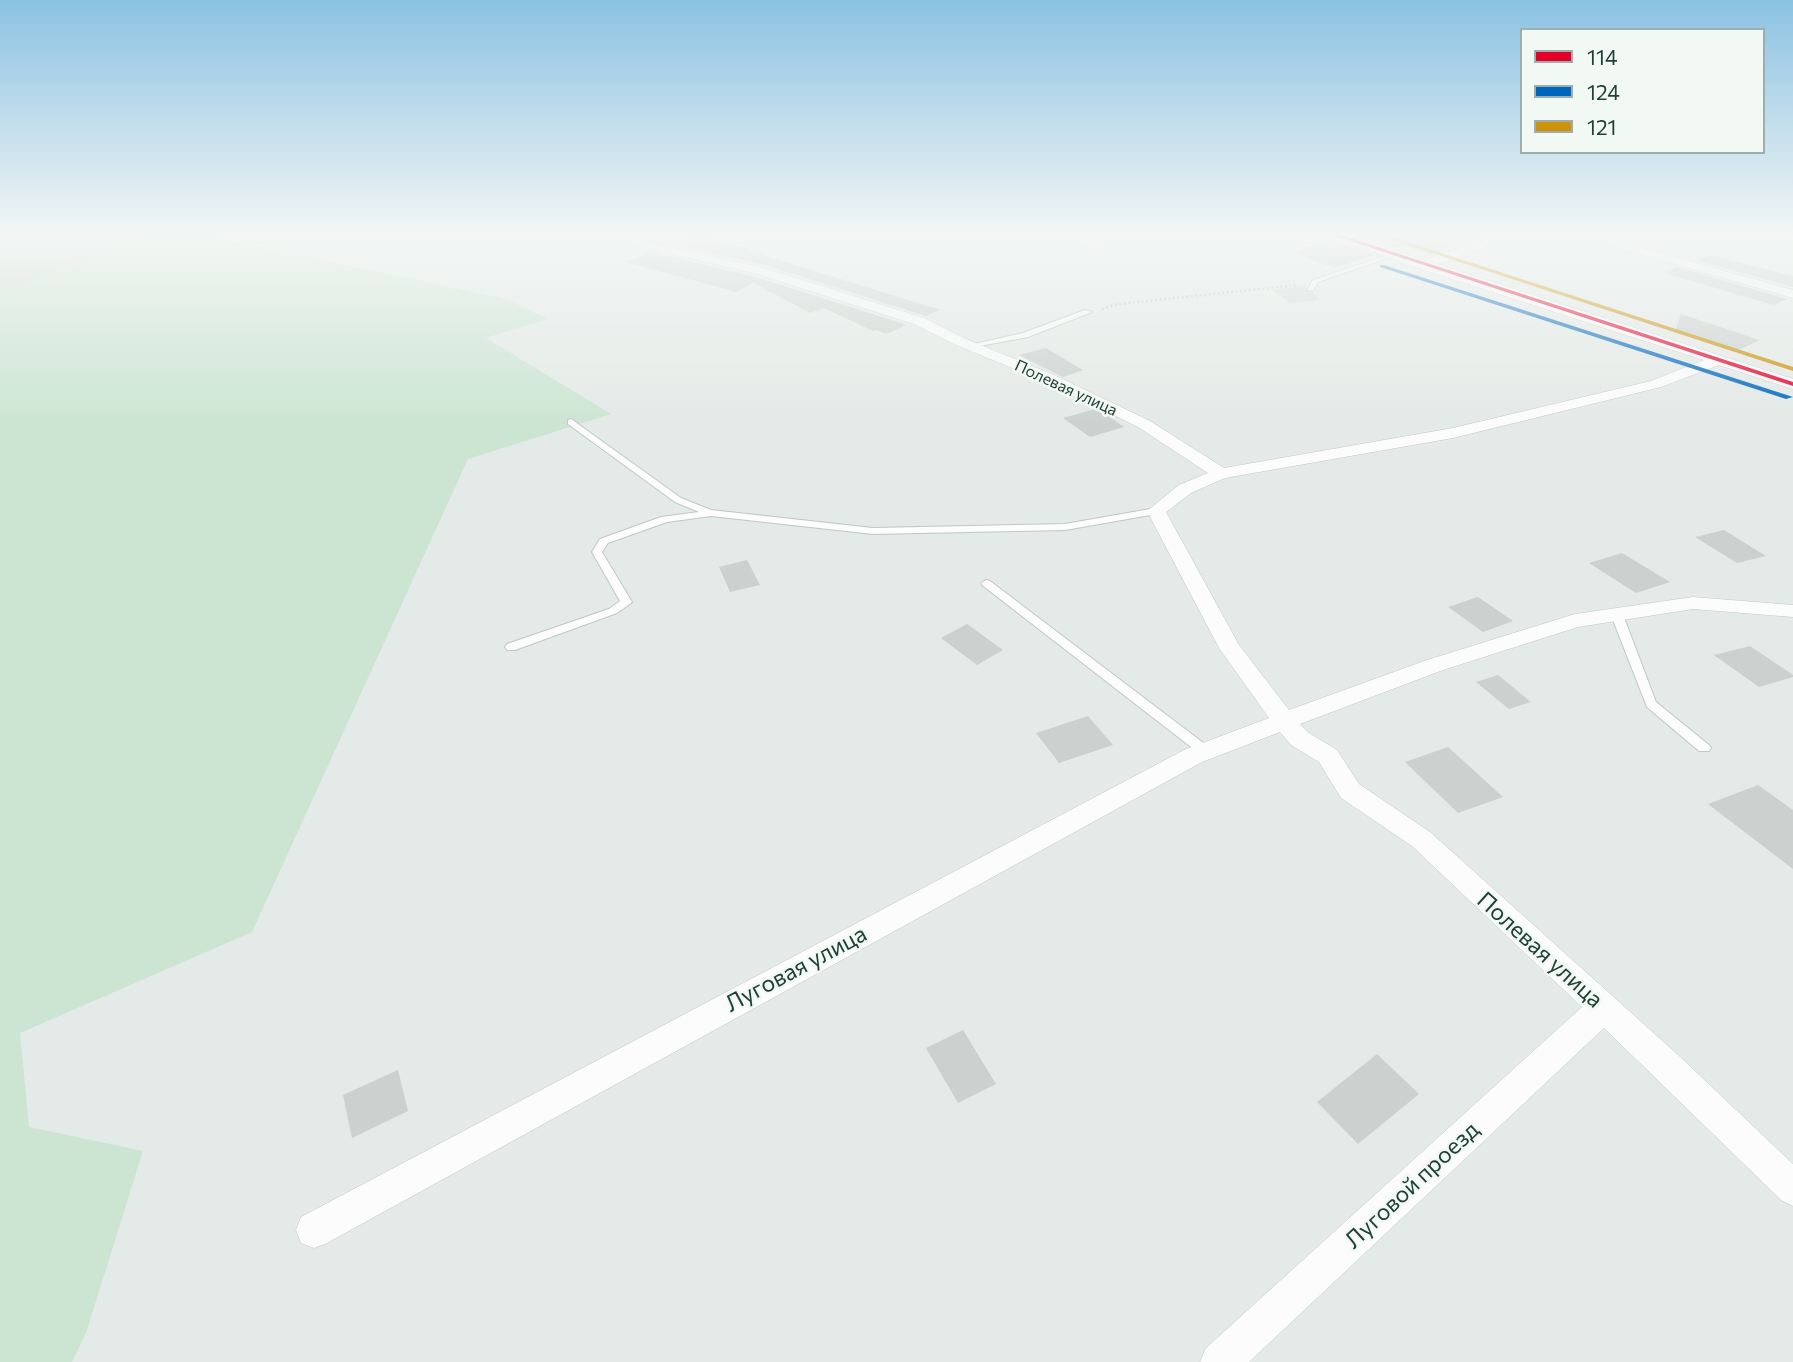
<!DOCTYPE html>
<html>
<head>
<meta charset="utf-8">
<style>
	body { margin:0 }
	#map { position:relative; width:1793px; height:1362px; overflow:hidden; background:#e4eae7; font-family:Commissioner,sans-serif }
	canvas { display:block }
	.legend { position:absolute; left:1520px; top:28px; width:245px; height:126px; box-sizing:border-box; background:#f2f9f5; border:2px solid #9eafa9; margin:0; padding:9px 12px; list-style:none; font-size:21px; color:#1f4036 }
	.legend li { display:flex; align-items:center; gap:14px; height:35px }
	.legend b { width:35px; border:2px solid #9eafa9 }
</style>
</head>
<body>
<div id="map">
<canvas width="1793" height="1362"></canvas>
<ul class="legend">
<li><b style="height:9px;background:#e4002b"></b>114</li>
<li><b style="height:9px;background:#0065bd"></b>124</li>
<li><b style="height:9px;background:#cc920b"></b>121</li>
</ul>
</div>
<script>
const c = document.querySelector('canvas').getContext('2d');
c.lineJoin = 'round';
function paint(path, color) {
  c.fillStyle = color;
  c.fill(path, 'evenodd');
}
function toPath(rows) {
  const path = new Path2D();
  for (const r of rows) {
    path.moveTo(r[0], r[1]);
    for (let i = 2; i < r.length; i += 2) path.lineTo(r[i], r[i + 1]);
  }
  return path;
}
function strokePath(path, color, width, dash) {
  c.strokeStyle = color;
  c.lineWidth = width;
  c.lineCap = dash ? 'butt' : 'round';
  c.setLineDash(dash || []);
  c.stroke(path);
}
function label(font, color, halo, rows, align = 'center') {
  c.font = font + ' Commissioner,sans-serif';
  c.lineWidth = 5;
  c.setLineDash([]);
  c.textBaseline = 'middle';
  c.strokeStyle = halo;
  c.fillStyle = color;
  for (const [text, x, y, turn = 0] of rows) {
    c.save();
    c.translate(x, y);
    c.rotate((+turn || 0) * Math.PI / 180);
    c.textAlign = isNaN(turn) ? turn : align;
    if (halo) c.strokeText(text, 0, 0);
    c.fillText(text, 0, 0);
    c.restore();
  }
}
paint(toPath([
	[0,234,152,234,0,294],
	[1305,286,1316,294,1319,300,1290,303,1272,290]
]), '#d1dcd7');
paint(toPath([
	[152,234,197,234,506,299,548,319,486,338,611,414,468,459,252,932,20,1033,29,1127,143,1151,86,1333,72,1362,0,1362,0,294]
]), '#cbe5d2');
paint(toPath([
	[1353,234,1479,234,1480,237,1430,255,1404,246,1396,248],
	[694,235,750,249,747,250,940,310,926,316,765,265,669,244],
	[1333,240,1375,255,1334,268,1292,252],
	[651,252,756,277,907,325,886,334,877,330,873,331,824,308,810,313,754,283,736,292,626,262],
	[1709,255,1793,276,1793,287,1695,260],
	[1677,267,1787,299,1774,305,1664,273],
	[1681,314,1760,340,1735,352,1675,332],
	[1046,348,1083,370,1063,377,1019,355],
	[1095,409,1104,413,1124,427,1090,437,1063,418],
	[1724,530,1766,556,1737,563,1695,537],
	[1622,553,1670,582,1636,593,1589,563],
	[747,560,760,585,730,592,719,567],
	[1478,597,1513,621,1483,632,1448,607],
	[967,624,1003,650,977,665,941,638],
	[1750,646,1793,675,1793,677,1759,687,1714,655],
	[1498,675,1531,702,1509,709,1476,682],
	[1088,716,1113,745,1059,763,1036,733],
	[1448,747,1503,797,1458,813,1405,762],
	[1758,785,1793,810,1793,869,1708,804],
	[963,1030,996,1084,958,1103,926,1048],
	[1377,1054,1419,1094,1358,1144,1317,1102],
	[398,1070,408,1111,352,1138,343,1095]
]), '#cad1ce');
const service = toPath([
	[1391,254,1396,255,1318,282,1313,291,1307,290,1313,280,1391,254],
	[1085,310,1092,312,1028,337,969,348,965,346,1023,333,1085,310],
	[571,419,681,498,711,510,873,528,1065,524,1156,508,1161,511,1156,514,1065,530,873,534,711,516,667,522,608,543,602,552,632,602,630,604,617,613,515,650,507,650,505,647,507,644,609,609,620,601,592,552,600,539,661,517,699,512,675,502,568,424,568,420,571,419],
	[986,580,990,581,1210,748,1212,751,1210,754,1200,754,982,585,981,583,986,580],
	[1617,611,1623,615,1656,702,1709,745,1711,748,1709,751,1699,751,1647,707,1611,615,1617,611]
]);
const minor = toPath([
	[587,234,610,234,764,268,924,318,966,339,1054,375,1150,421,1224,468,1453,428,1651,381,1704,360,1418,268,1325,234,1344,234,1424,260,1503,234,1521,234,1437,264,1793,379,1793,389,1719,365,1661,387,1453,438,1225,478,1191,493,1166,512,1239,645,1289,710,1427,660,1575,614,1693,597,1793,605,1793,617,1693,609,1578,627,1443,670,1300,724,1309,733,1337,750,1359,784,1430,832,1677,1054,1793,1164,1793,1206,1781,1200,1604,1028,1249,1362,1200,1362,1206,1348,1582,1007,1412,846,1341,798,1319,762,1291,745,1280,732,1202,762,327,1243,314,1248,301,1243,296,1230,301,1217,1184,750,1269,718,1219,648,1147,511,1179,485,1208,473,1138,427,1044,381,956,345,914,324,757,274,587,234],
	[1028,234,1054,234,1093,241,1124,234,1147,234,1093,249,1028,234],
	[1571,234,1591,234,1793,290,1793,298,1571,234]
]);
strokePath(service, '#c1c7c4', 2);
strokePath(minor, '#c1c7c4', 1);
strokePath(toPath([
	[1102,309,1118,304,1298,285]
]), '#c0cac6', 2.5, [2, 2.5]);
paint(service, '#fbfcfb');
paint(minor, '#fbfcfb');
paint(toPath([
	[1329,234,1338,234,1793,382,1793,386,1329,234]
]), '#e4002b');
paint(toPath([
	[1380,265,1384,265,1793,397,1786,399,1380,267,1380,265]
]), '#0065bd');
paint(toPath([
	[1374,234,1383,234,1793,367,1793,371,1374,234]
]), '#cc920b');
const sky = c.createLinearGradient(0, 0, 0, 425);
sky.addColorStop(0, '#8bc2e3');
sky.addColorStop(0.55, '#f3f6f4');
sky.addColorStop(1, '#f3f6f400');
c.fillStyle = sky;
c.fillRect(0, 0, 1793, 425);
label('16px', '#1f4036', '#f2f9f5', [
	["Полевая улица",1066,388,25]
]);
label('23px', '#1f4036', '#f2f9f5', [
	["Полевая улица",1540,950,42],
	["Луговая улица",796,969,-28],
	["Луговой проезд",1412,1185,-43]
]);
</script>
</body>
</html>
